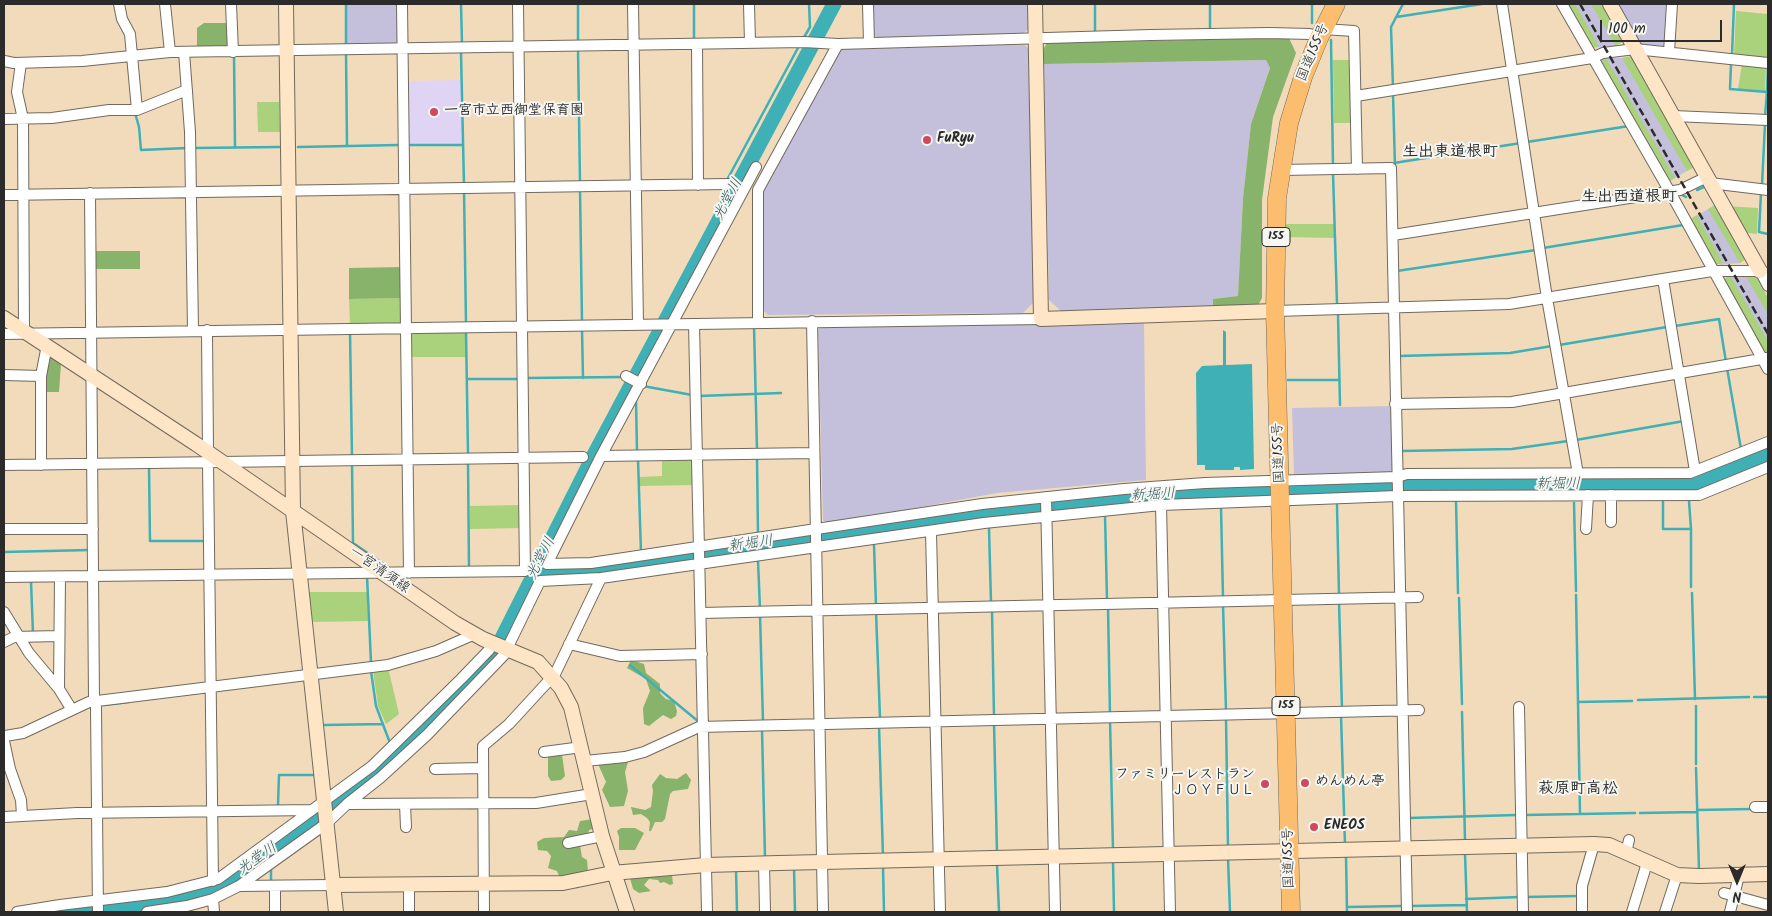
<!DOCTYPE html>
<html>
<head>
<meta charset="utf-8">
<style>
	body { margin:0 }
	#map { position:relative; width:1772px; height:916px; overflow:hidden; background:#f2dbbb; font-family:Kalam,sans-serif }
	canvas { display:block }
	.frame { position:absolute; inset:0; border:5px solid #2b2b2b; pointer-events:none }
	.north { position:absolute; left:1712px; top:856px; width:50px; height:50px; -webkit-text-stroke:4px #f6f6f2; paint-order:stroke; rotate:180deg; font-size:14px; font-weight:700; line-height:20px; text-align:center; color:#2b2b2b }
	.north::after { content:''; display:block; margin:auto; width:18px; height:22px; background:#2b2b2b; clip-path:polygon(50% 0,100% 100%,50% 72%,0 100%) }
	.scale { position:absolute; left:1600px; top:20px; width:122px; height:22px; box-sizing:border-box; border:2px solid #2b2b2b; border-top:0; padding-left:6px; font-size:15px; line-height:18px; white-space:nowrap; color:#2b2b2b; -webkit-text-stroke:4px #f6f6f2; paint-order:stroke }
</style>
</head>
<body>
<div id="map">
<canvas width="1772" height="916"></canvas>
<div class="frame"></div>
<div class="north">N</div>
<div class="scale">100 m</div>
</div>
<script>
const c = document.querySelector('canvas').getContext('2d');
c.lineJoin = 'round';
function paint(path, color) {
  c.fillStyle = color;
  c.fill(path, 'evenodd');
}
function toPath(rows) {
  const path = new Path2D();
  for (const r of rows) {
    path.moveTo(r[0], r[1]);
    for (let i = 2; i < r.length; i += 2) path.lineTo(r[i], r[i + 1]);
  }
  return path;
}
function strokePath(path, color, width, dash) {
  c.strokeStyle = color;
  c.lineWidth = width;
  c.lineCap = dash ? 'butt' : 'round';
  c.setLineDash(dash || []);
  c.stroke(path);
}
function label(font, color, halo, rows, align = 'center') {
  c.font = font + ' Kalam,"Klee One",sans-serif';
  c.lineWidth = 4;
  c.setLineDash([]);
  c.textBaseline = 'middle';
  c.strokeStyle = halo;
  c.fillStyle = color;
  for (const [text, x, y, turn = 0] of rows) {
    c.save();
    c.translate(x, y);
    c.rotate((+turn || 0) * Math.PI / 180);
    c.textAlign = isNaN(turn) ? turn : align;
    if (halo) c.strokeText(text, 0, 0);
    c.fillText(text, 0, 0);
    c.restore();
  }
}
paint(toPath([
	[462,80,463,144,407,145,406,81]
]), '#e0d4f4');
paint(toPath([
	[347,4,400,4,400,44,347,47],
	[873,4,1028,4,1028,29,1024,33,878,38,873,34],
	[1565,4,1601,4,1622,42,1616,46,1591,48],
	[1614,4,1670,4,1667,48,1641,47],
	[1025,45,1031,51,1035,301,1023,313,768,315,762,309,761,202,764,188,836,53,844,46],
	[1632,56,1694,167,1668,182,1599,63,1606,58,1622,58],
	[1266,60,1270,67,1251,124,1243,199,1238,296,1213,299,1213,309,1062,312,1049,300,1044,64],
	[1715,205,1746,259,1740,263,1720,265,1689,220],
	[1755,274,1768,298,1768,353,1730,275],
	[1144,322,1146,480,997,493,829,524,823,520,818,330,821,326],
	[1392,406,1393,471,1391,473,1296,477,1294,474,1292,408]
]), '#c4c0db');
paint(toPath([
	[1565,4,1575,4,1599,46,1591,48],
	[1591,4,1601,4,1622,42,1616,46],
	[1736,11,1768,14,1768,60,1734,56],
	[1632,56,1694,167,1687,171,1622,58],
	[1606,58,1675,178,1668,182,1599,63],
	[1333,60,1352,60,1354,123,1334,123],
	[1742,64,1766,67,1765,91,1738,89],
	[257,102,279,102,280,132,258,132],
	[1715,205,1746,259,1740,263,1708,209],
	[1727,206,1758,208,1757,234,1742,232],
	[1697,215,1723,263,1715,265,1689,220],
	[1286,224,1334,224,1334,238,1286,237],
	[1755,274,1768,298,1768,314,1745,275],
	[1730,275,1768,341,1768,353,1764,355,1721,281],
	[402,298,403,322,400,325,350,326,349,299],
	[465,331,466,357,409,357,409,332],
	[662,458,692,458,695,485,640,486,640,477,662,476],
	[522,505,522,528,470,529,470,506],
	[308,592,367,592,368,621,312,622],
	[388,667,399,714,386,724,378,706,373,670]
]), '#aad17b');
paint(toPath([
	[204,23,227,23,229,48,197,48,197,28],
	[1289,38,1296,53,1273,117,1262,200,1262,298,1256,309,1213,309,1213,299,1238,296,1243,199,1251,124,1270,68,1266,60,1044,64,1044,48,1047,43],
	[93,251,140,251,140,269,93,269],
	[402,267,402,298,349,299,349,268],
	[47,355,61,364,59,392,43,392],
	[631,660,644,664,646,673,660,684,660,693,666,699,674,701,677,711,676,716,671,719,663,715,649,726,644,724,643,708,650,691,646,679,627,668],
	[552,753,562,755,565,776,561,780,551,781,548,776,548,757],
	[622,759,628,762,625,772,628,791,624,806,610,807,602,790,606,782,598,764],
	[686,773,691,780,688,789,673,791,670,794,665,819,662,822,655,822,651,831,649,831,650,822,647,818,641,814,633,815,631,807,645,810,651,807,653,791,652,785,660,774,666,778,677,779],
	[593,819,596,828,589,830,588,836,580,845,582,857,587,860,588,871,560,878,557,871,548,868,551,856,547,851,538,850,537,842,544,838,564,837,569,830,577,831,580,821],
	[621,828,635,828,644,833,635,850,619,850,619,837,617,831],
	[672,875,673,884,670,885,664,882,660,883,658,880,649,879,644,885,651,891,639,893,633,889,630,878]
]), '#87b36b');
paint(toPath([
	[1223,330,1226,332,1226,365,1252,364,1254,469,1240,470,1240,467,1234,467,1234,470,1205,470,1205,465,1197,465,1196,373,1202,366,1223,365]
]), '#3eb0b6');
strokePath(toPath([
	[346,4,346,46],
	[461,4,462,44],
	[578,4,578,42],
	[694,4,694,41],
	[1095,4,1095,32],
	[1210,4,1210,29],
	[1312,4,1312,23],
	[1396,17,1482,4],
	[803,39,810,27,809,4],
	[1331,40,1333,166],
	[578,49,580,183],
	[461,52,464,185],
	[346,53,347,146],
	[234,55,235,147],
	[1732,55,1734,4],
	[1731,64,1730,89,1767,92,1765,116],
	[1393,87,1391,27,1403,4],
	[1767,92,1768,66],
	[1393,93,1395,168],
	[135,113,139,127,141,150,187,148],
	[1527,142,1629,126],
	[407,145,463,145],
	[298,147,399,145],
	[194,148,279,147],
	[1394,163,1521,143],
	[1333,173,1337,304],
	[727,180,799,46],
	[1762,185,1765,124],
	[580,189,582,322],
	[464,190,466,324],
	[1697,190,1706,186],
	[1761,193,1759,232,1768,234],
	[1682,195,1686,197],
	[1543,248,1683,225,1684,227],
	[1397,271,1536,250],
	[1338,315,1340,405],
	[754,326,757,450],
	[1675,326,1719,319,1726,362],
	[582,329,583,378],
	[466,331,468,454],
	[350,332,352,457],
	[1559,345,1667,327],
	[1399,356,1510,353,1552,346],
	[1727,368,1741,449],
	[526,378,622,377],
	[467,379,520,379],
	[1288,380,1339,380],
	[643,386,692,395],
	[699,396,781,393],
	[636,400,637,452],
	[1576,440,1684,421],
	[1401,451,1512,449,1568,441],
	[757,458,758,535],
	[638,459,641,553],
	[468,462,469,568],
	[352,464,353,543,391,569],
	[149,467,150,541,206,541],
	[1576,481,1576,486],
	[1456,485,1456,489],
	[1336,486,1336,490],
	[1574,486,1574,490],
	[1690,489,1691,485],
	[1221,492,1221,496],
	[1105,499,1105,503],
	[1456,500,1458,593],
	[1689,501,1691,529],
	[1663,502,1663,529,1691,529,1691,587],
	[1574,503,1576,591],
	[1337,505,1339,595],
	[1221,507,1223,598],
	[989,511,989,516],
	[1105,514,1107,600],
	[989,528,991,603],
	[873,529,874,534],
	[874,545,876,606],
	[758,546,758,550],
	[4,552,90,550],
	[758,561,760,609],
	[367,576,371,662],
	[31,581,33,634],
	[1692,593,1695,699],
	[1576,595,1578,702,1632,701],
	[1459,598,1462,704],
	[1339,601,1342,709],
	[1223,604,1226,711],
	[1108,607,1110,715],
	[992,610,994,717],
	[876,612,880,718],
	[760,615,763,722],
	[630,665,699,722],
	[371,671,376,706,390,743],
	[1754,697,1768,697],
	[1638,700,1749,697],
	[1578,702,1580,814],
	[104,705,129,702],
	[1696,706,1696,764],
	[1462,712,1465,841],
	[1341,715,1345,845],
	[1226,718,1228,848],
	[1110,720,1113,850],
	[994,723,997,853],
	[325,725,383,724],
	[879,726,883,857],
	[762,729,765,858],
	[1696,768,1699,870],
	[278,805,279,775,313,775],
	[1697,810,1752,809],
	[1640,813,1697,812],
	[1524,815,1635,813],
	[1408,818,1517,815],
	[1465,853,1467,912],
	[1346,856,1347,912],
	[1228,858,1230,912],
	[1113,861,1114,912],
	[997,864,999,912],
	[271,866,271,882],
	[883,866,884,912],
	[794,867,795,912],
	[736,869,737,912],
	[1525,897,1579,896],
	[1466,899,1520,897],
	[1410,906,1466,905],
	[1347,907,1403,906]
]), '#3eb0b6', 2.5);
strokePath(toPath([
	[537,570,582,570,867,531,976,513,1128,497,1336,486,1696,485,1768,455],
	[62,912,137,905,180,898,222,886,346,798,399,751,495,652,594,455,834,4]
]), '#3eb0b6', 15);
const street = toPath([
	[119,4,122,19,130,34,137,110],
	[165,4,170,52],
	[231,4,233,52],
	[402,4,409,573],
	[633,4,638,324],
	[749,4,750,43],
	[868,4,869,43],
	[1502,4,1547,298,1578,474],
	[1562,4,1670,192,1768,369],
	[1323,29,1354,31,1357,169],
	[697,45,698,185],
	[184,52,190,132,193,331],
	[1669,52,1672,4],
	[4,61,14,63,82,61,170,52,804,42,838,44,1151,35,1269,33,1310,34,1319,38],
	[21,63,17,92,23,119,24,331],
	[1356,96,1592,58,1603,53,1635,49,1768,63],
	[1673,116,1768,120],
	[4,119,52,118,109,110,137,110,187,90],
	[756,167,601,456,547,564,591,563,982,504,1124,489,1205,483,1397,477,1407,474,1690,473,1768,442],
	[1281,170,1391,168,1407,912],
	[1710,183,1768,190],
	[90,193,94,698,96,707,98,912],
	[4,195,728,184],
	[1393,235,1680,190,1707,177],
	[1760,271,1768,286],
	[1663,279,1695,471],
	[1275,311,1509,304,1712,271,1760,271,1768,274],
	[812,321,823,912],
	[758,322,758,190,838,44],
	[694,324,707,912],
	[207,330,208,452],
	[4,334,1041,319],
	[4,375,41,376],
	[626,376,641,384],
	[1395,404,1512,402,1767,358],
	[601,456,814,453],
	[208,462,213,881],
	[4,465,583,457],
	[41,465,41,376,47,345],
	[1046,497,1055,912],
	[1161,505,1170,912],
	[1611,522,1611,495],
	[4,529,93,529],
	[1586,529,1588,495],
	[931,532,940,912],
	[4,577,525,571,518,4],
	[4,612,29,653,59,689,72,710],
	[701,613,1418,597],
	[4,642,14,637,59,636],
	[569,644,620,656,702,654],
	[59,689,60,577],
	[1519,707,1523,912],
	[5,736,23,733,89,702,388,665,436,651,475,634],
	[4,741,10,769,21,800,22,815],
	[544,752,582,747],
	[585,761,625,757,644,752,699,727,1419,710],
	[435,769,482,768],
	[347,804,380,778,427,735,504,655,540,581,601,578,984,523,1161,505,1397,496,1699,495,1768,467],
	[405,804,406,827],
	[1755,807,1768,807],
	[4,817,77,813,312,810],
	[568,843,602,836],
	[1626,853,1629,840],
	[764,863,765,912],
	[409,885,409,912],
	[239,886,327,823,347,804,536,803,592,794],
	[275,886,275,912],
	[1724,893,1768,905],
	[213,899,214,912],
	[17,912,60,905,167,892,218,879,372,766,461,679,489,650,491,642],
	[147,912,187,906,213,899,239,886,333,885],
	[484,912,483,746,509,724,555,674,601,578],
	[1582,912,1582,886,1594,844],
	[1632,912,1647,863],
	[1665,912,1677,875],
	[1730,912,1739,875]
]);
const secondary = toPath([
	[286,4,293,511,336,912],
	[1035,4,1041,319,1275,311],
	[1610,4,1760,271],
	[4,318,196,444,455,623,483,639,538,662,561,688,571,707,602,836,627,912],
	[333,885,563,883,612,873,706,865,779,863,1594,844,1609,845,1677,875,1699,876,1768,874]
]);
const highway = toPath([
	[1291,912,1275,311,1277,198,1289,123,1303,77,1319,38,1336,4]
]);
strokePath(street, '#71695d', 12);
strokePath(secondary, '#71695d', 16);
strokePath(highway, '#71695d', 19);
strokePath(street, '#fff', 10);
strokePath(secondary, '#fee5c5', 14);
strokePath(highway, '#fcbd6e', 18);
strokePath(toPath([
	[1580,4,1768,334]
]), '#2b2b2b', 2.5, [8, 4]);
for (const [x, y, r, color] of [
	[434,112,5,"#d1495b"],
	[927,140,5,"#d1495b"],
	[1305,783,5,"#d1495b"],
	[1265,784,5,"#d1495b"],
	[1314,827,5,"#d1495b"]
]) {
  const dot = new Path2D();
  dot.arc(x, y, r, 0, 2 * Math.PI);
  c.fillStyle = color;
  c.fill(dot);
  strokePath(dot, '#f6f6f2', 2);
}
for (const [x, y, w] of [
	[1276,237,28],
	[1286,706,28]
]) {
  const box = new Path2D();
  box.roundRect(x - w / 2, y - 9.5, w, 19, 4);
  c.fillStyle = '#f6f6f2';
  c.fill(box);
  strokePath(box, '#2b2b2b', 1);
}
label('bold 12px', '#2b2b2b', null, [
	["155",1276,237],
	["155",1286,706]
]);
label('14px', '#2b2b2b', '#f6f6f2', [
	["国道155号",1314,53,-67],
	["国道155号",1280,453,-92],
	["一宮清須線",379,571,35],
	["国道155号",1290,858,-91]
]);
label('bold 14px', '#2b2b2b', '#f6f6f2', [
	["一宮市立西御堂保育園",444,112],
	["FuRyu",937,140],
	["ファミリーレストラン",1255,776,"right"],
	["ＪＯＹＦＵＬ",1255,792,"right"],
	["めんめん亭",1315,783],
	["ENEOS",1324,827]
], 'left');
label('italic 15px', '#325a5c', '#f6f6f2', [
	["光堂川",729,200,-62],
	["新堀川",1558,485],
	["新堀川",1153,496,-3],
	["新堀川",751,545,-8],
	["光堂川",542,559,-63],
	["光堂川",258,860,-35]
]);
label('bold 16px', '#2b2b2b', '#f6f6f2', [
	["生出東道根町",1450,153],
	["生出西道根町",1629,198],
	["萩原町高松",1578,790]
]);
</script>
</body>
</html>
